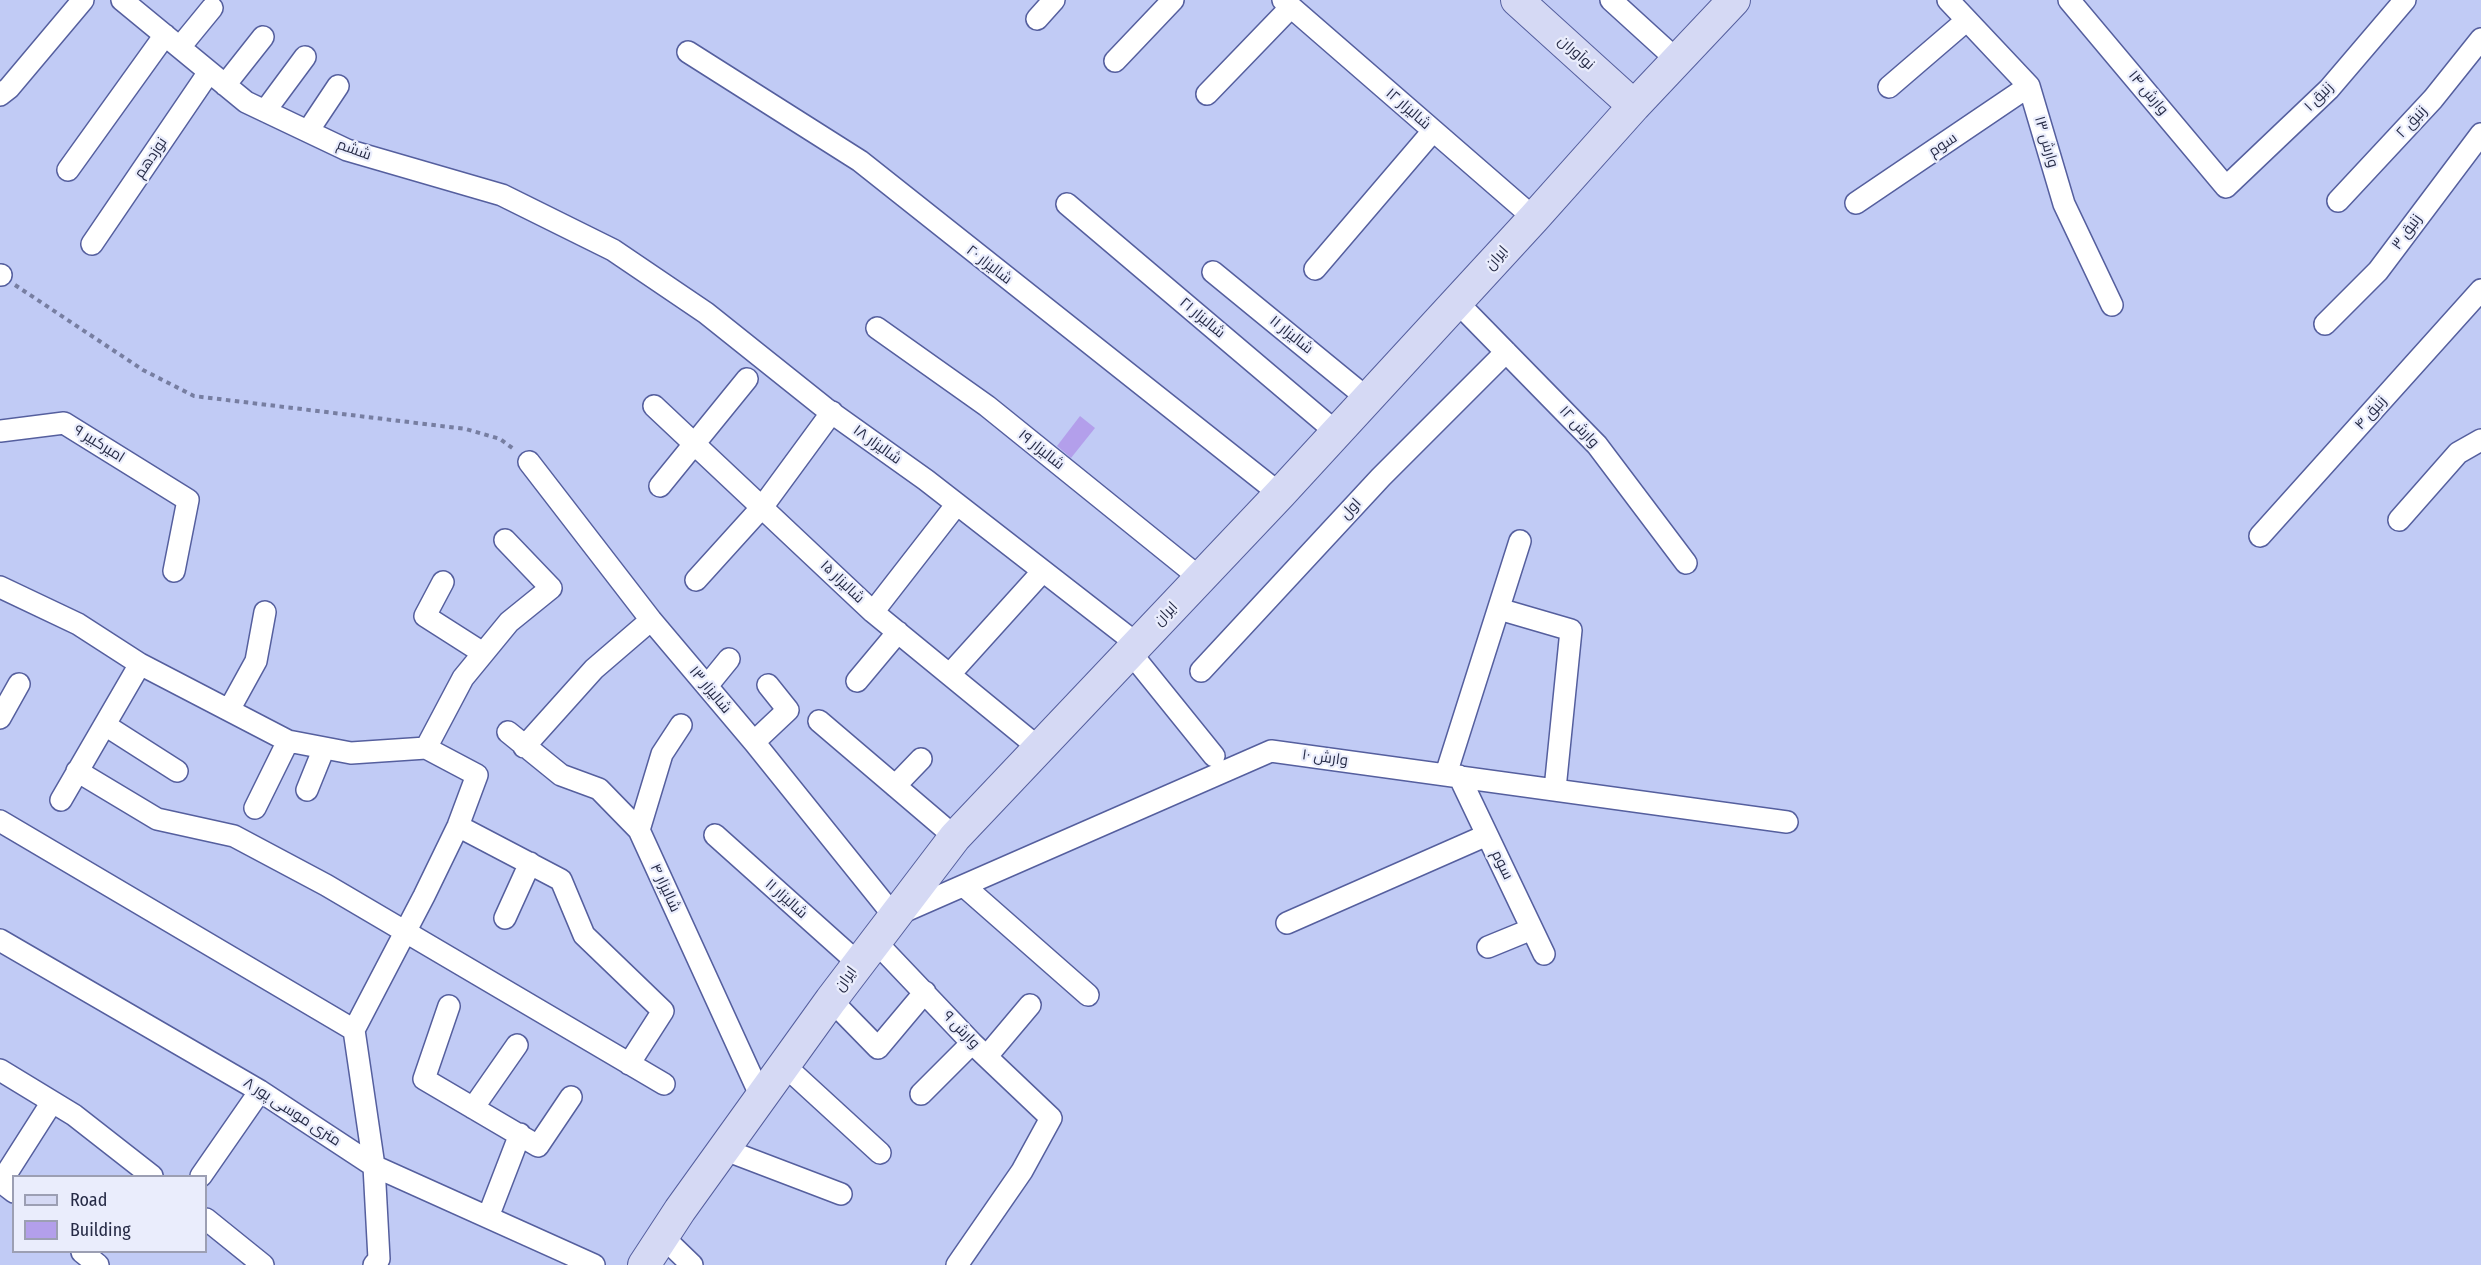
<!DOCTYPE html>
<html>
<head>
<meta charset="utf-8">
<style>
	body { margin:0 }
	#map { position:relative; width:2481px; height:1265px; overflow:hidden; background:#c1cbf5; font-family:"Fira Sans Condensed",sans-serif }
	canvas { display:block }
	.legend { position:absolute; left:12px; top:1175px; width:195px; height:78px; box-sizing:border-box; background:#eaedfc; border:2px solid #9c9fb3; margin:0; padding:8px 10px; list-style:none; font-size:18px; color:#262b46 }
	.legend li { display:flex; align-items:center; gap:12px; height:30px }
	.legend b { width:30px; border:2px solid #9c9fb3 }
</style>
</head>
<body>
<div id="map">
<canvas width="2481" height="1265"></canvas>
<ul class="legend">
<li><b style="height:8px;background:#d5d9f4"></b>Road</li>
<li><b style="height:16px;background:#b39feb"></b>Building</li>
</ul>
</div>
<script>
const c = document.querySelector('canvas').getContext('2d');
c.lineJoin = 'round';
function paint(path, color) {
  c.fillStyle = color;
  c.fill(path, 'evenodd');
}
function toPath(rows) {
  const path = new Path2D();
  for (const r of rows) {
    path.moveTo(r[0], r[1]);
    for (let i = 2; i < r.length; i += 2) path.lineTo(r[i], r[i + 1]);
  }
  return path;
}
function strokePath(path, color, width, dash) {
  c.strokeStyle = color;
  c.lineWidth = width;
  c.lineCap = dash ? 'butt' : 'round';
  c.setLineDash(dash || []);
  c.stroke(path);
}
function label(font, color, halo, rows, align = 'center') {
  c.font = font + ' "Fira Sans Condensed",Cairo,sans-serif';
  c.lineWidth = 4.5;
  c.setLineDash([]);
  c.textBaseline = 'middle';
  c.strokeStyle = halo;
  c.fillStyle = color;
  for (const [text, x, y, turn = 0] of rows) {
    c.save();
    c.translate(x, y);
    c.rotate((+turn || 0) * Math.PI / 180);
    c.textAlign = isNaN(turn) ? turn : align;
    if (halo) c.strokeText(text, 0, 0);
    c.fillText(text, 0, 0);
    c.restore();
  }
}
paint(toPath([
	[1080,416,1095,428,1071,458,1057,446]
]), '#b39feb');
const street = toPath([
	[122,0,246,102,347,150,502,195,613,250,706,313,825,408,926,480,1137,644],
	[1283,0,1534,218],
	[1611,0,1678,61],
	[1948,0,2029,86,2064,204,2112,305],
	[2069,0,2226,187,2329,89,2405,0],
	[1037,19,1054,0],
	[180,47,212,8],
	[688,52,860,161,1280,494],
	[1115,61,1173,0],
	[225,85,263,37],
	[1889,87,1967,20],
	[1207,94,1291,7],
	[0,95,9,88,83,0],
	[265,111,305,57],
	[308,131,338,86],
	[68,170,165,35],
	[2338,201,2433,99,2481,39],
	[1856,203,2029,86],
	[1067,204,1336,432],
	[92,244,209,72],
	[1315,269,1433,131],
	[1213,272,1368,399],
	[0,275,1,275],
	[1457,302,1597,445,1686,563],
	[2325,324,2378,271,2481,134],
	[877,328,987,406,1200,578],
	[654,406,873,612,1039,748],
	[0,431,64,423,188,500,174,571],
	[529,462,651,620,754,742,894,916,1271,751,1787,822],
	[660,486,747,379],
	[2399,520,2458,453,2481,440],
	[2260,536,2481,290],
	[696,580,763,506,832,412],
	[443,582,425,616,483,653],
	[0,587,78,624,140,664,288,741,351,753,426,748,477,775,458,826,424,896,354,1030,374,1166,379,1259,374,1265],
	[1499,609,1571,630,1555,789],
	[873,612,957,504],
	[1130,652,1214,756],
	[1201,671,1381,477,1506,352],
	[950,674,1043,571],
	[857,681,898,632],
	[707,686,729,659],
	[229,710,256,661,265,612],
	[0,718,19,684],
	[819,721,955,837],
	[105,725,177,771],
	[508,732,561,775,599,789,639,830,761,1097],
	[754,742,788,710,768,685],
	[524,747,594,669,651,620],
	[426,748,463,678,509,622,551,588,505,540],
	[77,771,157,819,234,836,326,885,664,1084],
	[1446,774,1520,541],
	[1459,776,1544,954],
	[895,786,921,759],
	[307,790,324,748],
	[61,800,140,664],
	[255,808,288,741],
	[0,821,354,1030],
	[458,826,561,880,584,935,663,1011,629,1064],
	[639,830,662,754,681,725],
	[715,835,858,963],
	[964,886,1088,995],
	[505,918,530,863],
	[1287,923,1487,835],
	[0,940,260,1091,374,1166,594,1265],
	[874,940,972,1043,1051,1118,1022,1171,957,1265],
	[1488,947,1532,929],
	[831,1000,878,1048,925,992],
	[449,1006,424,1079,538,1146,571,1097],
	[987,1056,1030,1005],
	[784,1065,880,1153],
	[0,1070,74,1115,152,1176],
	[921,1094,972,1043],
	[473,1108,517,1045],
	[723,1149,841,1194],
	[201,1176,260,1091],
	[14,1192,1,1182,52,1102],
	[488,1217,520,1134],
	[206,1219,263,1265],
	[663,1237,692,1265],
	[82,1252,98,1265]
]);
const secondary = toPath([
	[1517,0,1634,106],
	[644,1265,680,1210,831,1000,955,837,1280,494,1534,218,1634,106,1734,0]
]);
strokePath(street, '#555f9e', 24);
strokePath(secondary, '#555f9e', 34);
strokePath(toPath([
	[15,285,143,370,194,396,466,429,500,439,515,450]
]), '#777ea1', 4, [4.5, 4.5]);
strokePath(street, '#fff', 21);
strokePath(secondary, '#d5d9f4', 32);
label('15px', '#262b46', '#eaedfc', [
	["نوآوران",1576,53,42],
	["وارش ۱۴",2148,93,50],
	["زنبق ۱",2319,97,-45],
	["شالیزار ۱۲",1408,109,41],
	["زنبق ۲",2412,122,-47],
	["وارش ۱۳",2046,142,74],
	["سوم",1943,145,-34],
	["ششم",354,150,20],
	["نوزدهم",151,158,-56],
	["زنبق ۳",2407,232,-54],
	["ایران",1497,258,-48],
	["شالیزار ۲۰",989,265,38],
	["شالیزار ۲۱",1202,318,40],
	["شالیزار ۱۱",1291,335,39],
	["زنبق ۴",2371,413,-48],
	["وارش ۱۲",1579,427,47],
	["امیرکبیر ۹",99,444,32],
	["شالیزار ۱۸",877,445,36],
	["شالیزار ۱۹",1041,450,39],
	["اول",1351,509,-47],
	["شالیزار ۱۵",842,582,44],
	["ایران",1166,614,-46],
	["شالیزار ۱۳",710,690,50],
	["وارش ۱۰",1325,758,8],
	["سوم",1502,865,64],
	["شالیزار ۴",665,888,65],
	["شالیزار ۱۱",786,899,42],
	["ایران",846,979,-54],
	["وارش ۹",961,1030,46],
	["۸ متری موسی پور",292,1112,33]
]);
</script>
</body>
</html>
